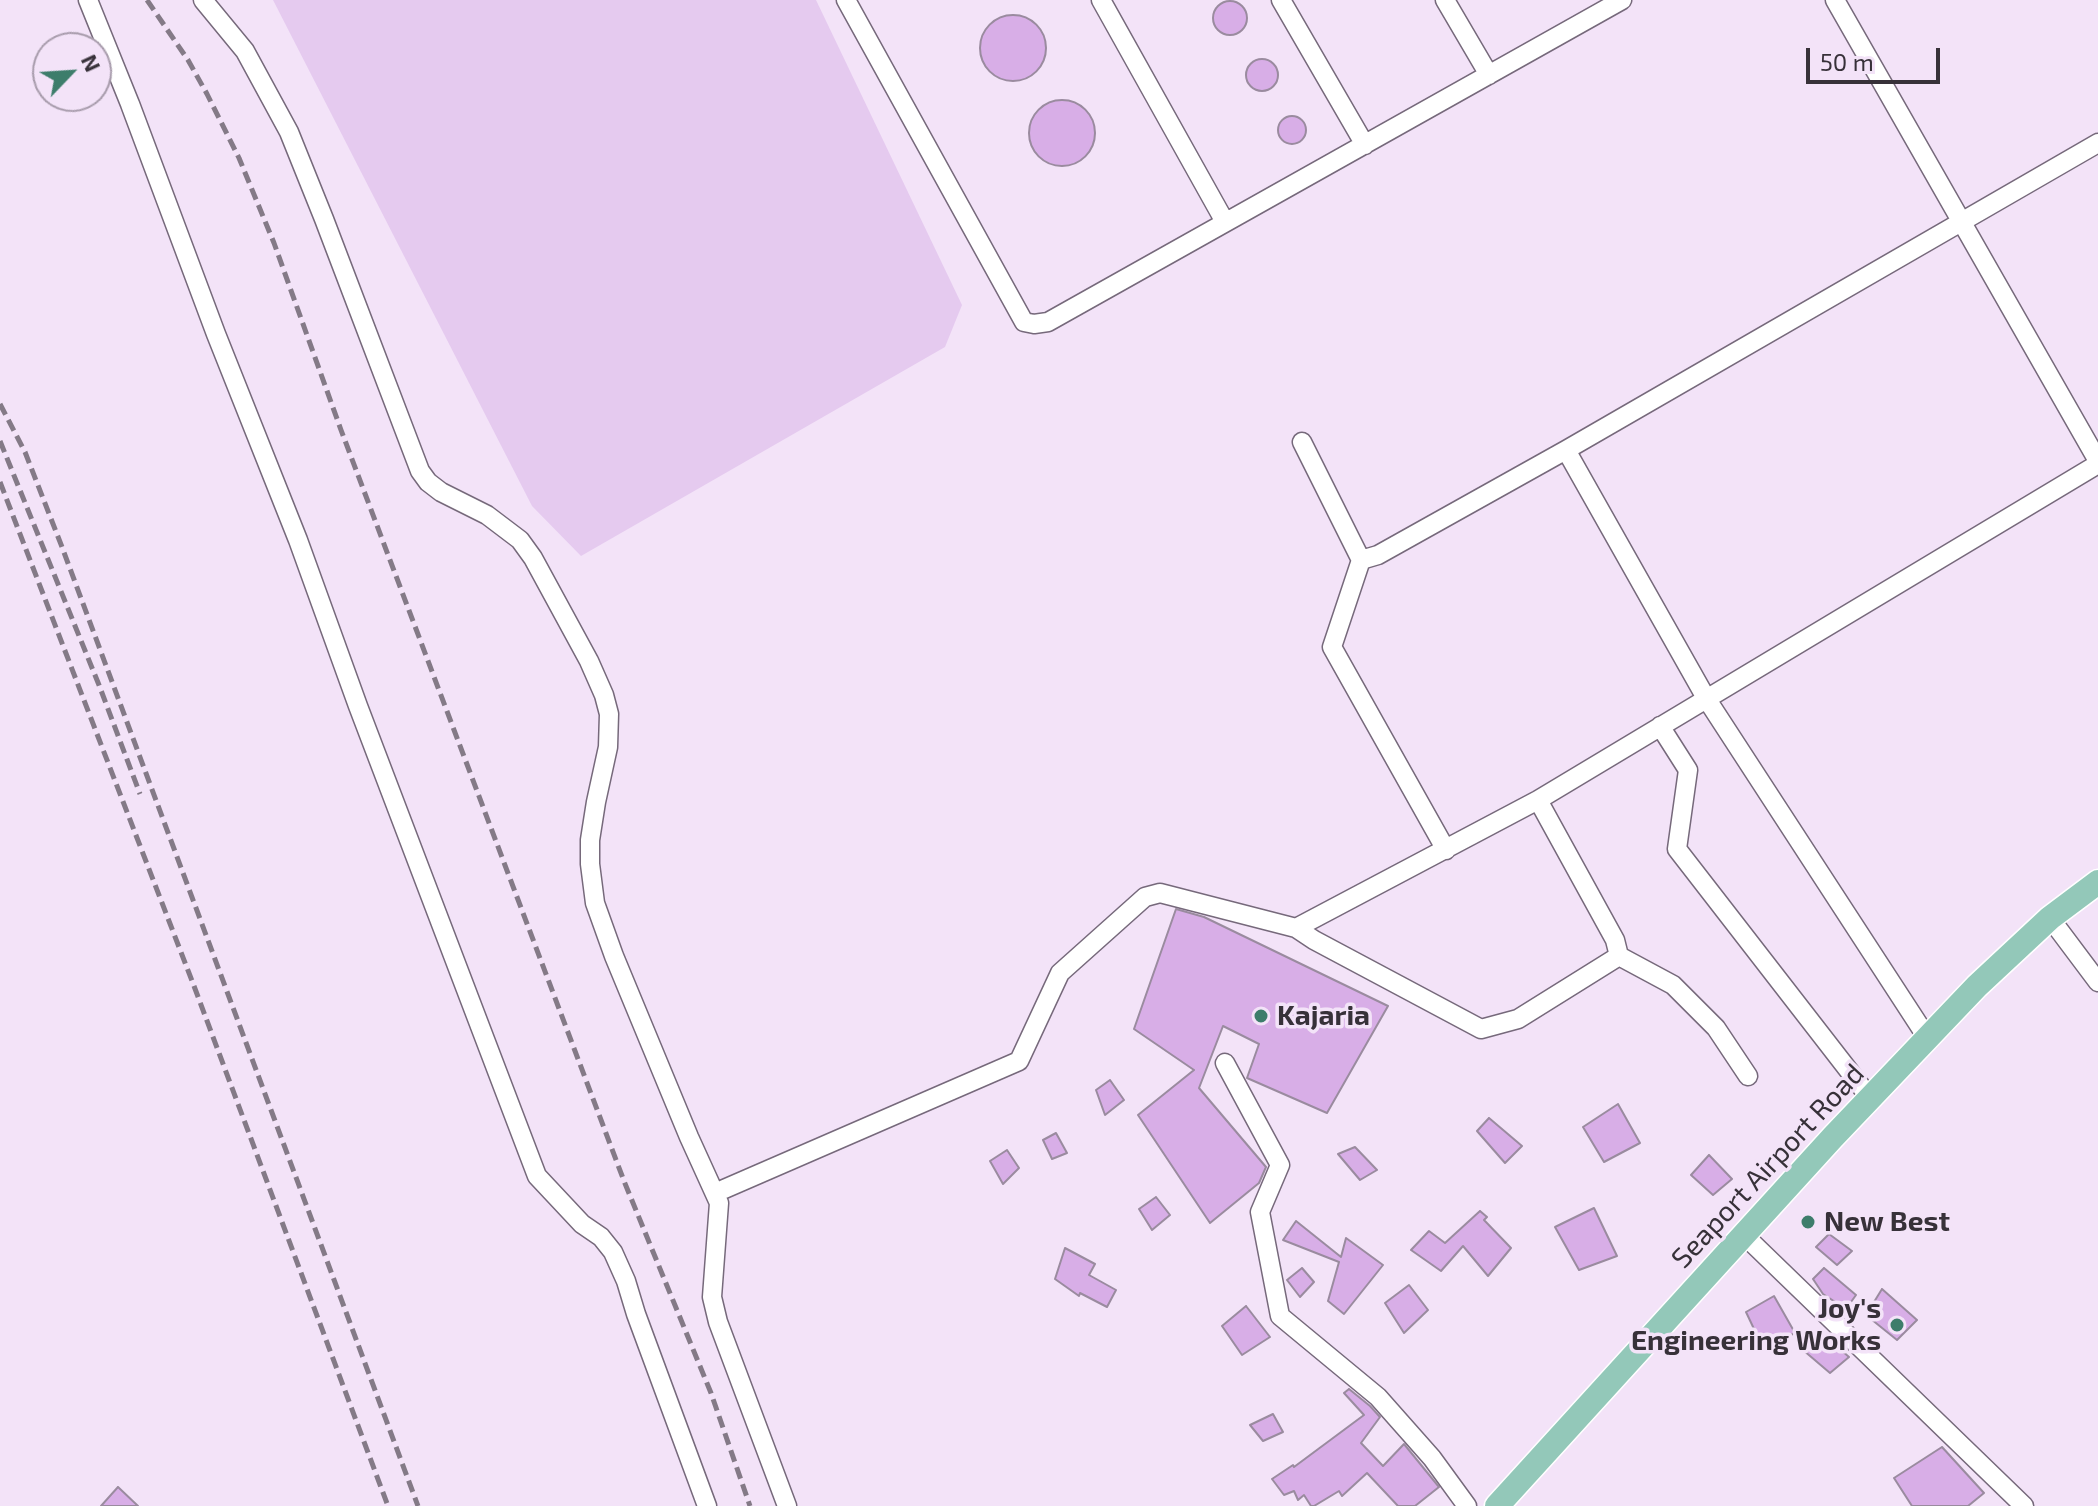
<!DOCTYPE html>
<html>
<head>
<meta charset="utf-8">
<style>
	body { margin:0 }
	#map { position:relative; width:2098px; height:1506px; overflow:hidden; background:#f3e3f8; font-family:"Exo 2",sans-serif }
	canvas { display:block }
	.north { position:absolute; left:32px; top:32px; width:80px; height:80px; box-sizing:border-box; background:#f3e3f8; border:2px solid #a89cac; border-radius:50%; rotate:65deg; font-size:22px; font-weight:700; line-height:32px; text-align:center; color:#373139 }
	.north::after { content:''; display:block; margin:auto; width:28px; height:36px; background:#3d7d6b; clip-path:polygon(50% 0,100% 100%,50% 72%,0 100%) }
	.scale { position:absolute; left:1806px; top:48px; width:134px; height:36px; box-sizing:border-box; border:4px solid #373139; border-top:0; padding-left:10px; font-size:24px; line-height:28px; white-space:nowrap; color:#373139; -webkit-text-stroke:6px #f3e3f8; paint-order:stroke }
</style>
</head>
<body>
<div id="map">
<canvas width="2098" height="1506"></canvas>
<div class="north">N</div>
<div class="scale">50 m</div>
</div>
<script>
const c = document.querySelector('canvas').getContext('2d');
c.lineJoin = 'round';
function paint(path, color) {
  c.fillStyle = color;
  c.fill(path, 'evenodd');
}
function toPath(rows) {
  const path = new Path2D();
  for (const r of rows) {
    if (r.length === 3) {
      path.moveTo(r[0] + r[2], r[1]);
      path.arc(r[0], r[1], r[2], 0, 2 * Math.PI);
      continue;
    }
    path.moveTo(r[0], r[1]);
    for (let i = 2; i < r.length; i += 2) path.lineTo(r[i], r[i + 1]);
  }
  return path;
}
function strokePath(path, color, width, dash) {
  c.strokeStyle = color;
  c.lineWidth = width;
  c.lineCap = dash ? 'butt' : 'round';
  c.setLineDash(dash || []);
  c.stroke(path);
}
function label(font, color, halo, rows, align = 'center') {
  c.font = font + ' "Exo 2",sans-serif';
  c.lineWidth = 7;
  c.setLineDash([]);
  c.textBaseline = 'middle';
  c.strokeStyle = halo;
  c.fillStyle = color;
  for (const [text, x, y, turn = 0] of rows) {
    c.save();
    c.translate(x, y);
    c.rotate((+turn || 0) * Math.PI / 180);
    c.textAlign = isNaN(turn) ? turn : align;
    if (halo) c.strokeText(text, 0, 0);
    c.fillText(text, 0, 0);
    c.restore();
  }
}
paint(toPath([
	[273,0,816,0,962,305,945,347,581,556,532,506]
]), '#e5caef');
const building = toPath([
	[1230,18,17],
	[1013,48,33],
	[1262,75,16],
	[1062,133,33],
	[1292,130,14],
	[1176,909,1204,917,1388,1006,1327,1113,1247,1078,1259,1044,1223,1026,1199,1088,1266,1167,1259,1183,1210,1223,1138,1115,1194,1070,1134,1029,1176,909],
	[1110,1080,1124,1100,1105,1115,1096,1090,1110,1080],
	[1618,1104,1640,1143,1604,1162,1583,1127,1618,1104],
	[1489,1118,1522,1146,1505,1163,1477,1131,1489,1118],
	[1056,1133,1067,1153,1052,1159,1043,1140,1056,1133],
	[1355,1147,1377,1170,1360,1180,1338,1154,1355,1147],
	[1007,1150,1019,1168,1003,1184,990,1161,1007,1150],
	[1709,1155,1732,1179,1713,1195,1691,1175,1709,1155],
	[1156,1197,1170,1215,1152,1230,1139,1209,1156,1197],
	[1594,1208,1617,1256,1579,1270,1555,1227,1594,1208],
	[1480,1211,1487,1217,1484,1220,1511,1248,1488,1276,1463,1246,1441,1271,1411,1250,1429,1231,1445,1243,1480,1211],
	[1296,1221,1341,1257,1346,1238,1383,1265,1344,1314,1328,1301,1339,1262,1283,1240,1296,1221],
	[1829,1234,1852,1251,1837,1265,1816,1247,1829,1234],
	[1065,1248,1095,1264,1089,1275,1116,1290,1107,1307,1080,1293,1079,1296,1055,1279,1065,1248],
	[1302,1268,1314,1282,1300,1297,1287,1280,1302,1268],
	[1824,1268,1856,1295,1846,1309,1823,1294,1813,1279,1824,1268],
	[1409,1285,1428,1310,1404,1333,1385,1303,1409,1285],
	[1882,1289,1917,1320,1897,1340,1866,1315,1882,1289],
	[1774,1296,1795,1333,1763,1348,1746,1312,1774,1296],
	[1246,1306,1270,1337,1242,1355,1222,1326,1246,1306],
	[1817,1329,1849,1357,1830,1373,1803,1350,1817,1329],
	[1349,1389,1370,1406,1380,1417,1361,1443,1383,1466,1404,1444,1439,1487,1415,1506,1398,1506,1367,1473,1342,1496,1339,1491,1314,1506,1311,1506,1304,1495,1298,1500,1294,1491,1284,1495,1272,1479,1293,1465,1294,1467,1364,1415,1344,1393,1349,1389],
	[1273,1414,1283,1432,1263,1441,1250,1425,1273,1414],
	[1942,1447,1984,1493,1968,1506,1912,1506,1894,1478,1942,1447],
	[118,1487,138,1506,101,1506,118,1487]
]);
paint(building, '#d8aee7');
strokePath(building, '#9a8b9f', 2);
const minor = toPath([
	[88,0,130,104,216,334,298,540,358,706,537,1176,582,1224,601,1237,613,1252,626,1281,636,1314,707,1506],
	[203,0,245,51,289,132,324,219,420,471,428,482,441,492,487,515,520,540,533,558,589,661,604,695,609,714,608,747,596,802,590,840,590,864,595,903,614,956,689,1137,719,1203,712,1297,718,1322,787,1506],
	[846,0,1024,322,1034,324,1048,322,1622,0],
	[1101,0,1225,222],
	[1281,0,1365,145],
	[1445,0,1489,75],
	[1835,0,2098,461],
	[1302,442,1361,560,1332,647,1446,850],
	[1566,450,1706,698,1928,1039],
	[1361,560,1378,555,1566,450,2098,143],
	[1660,726,1688,770,1677,849,1870,1098],
	[1538,800,1615,940,1619,956,1673,985,1716,1028,1748,1076],
	[2050,918,2098,982],
	[1296,928,1538,800,2098,464],
	[1225,1063,1280,1165,1260,1212,1280,1316,1378,1397,1432,1458,1467,1506],
	[715,1193,1019,1061,1060,973,1145,897,1160,893,1296,928,1314,940,1481,1029,1518,1019,1619,956],
	[1744,1235,2024,1506]
]);
const major = toPath([
	[1497,1506,1833,1137,1977,986,2050,918,2098,882]
]);
strokePath(minor, '#76697b', 21);
strokePath(major, '#fff', 27);
strokePath(minor, '#fff', 18);
strokePath(major, '#93c8b9', 24);
strokePath(toPath([
	[147,0,188,60,207,94,239,158,274,243,341,430,624,1181,711,1393,750,1506],
	[0,404,25,452,62,547,418,1506],
	[0,441,99,685,140,794],
	[0,482,194,986,388,1506]
]), '#847a87', 5, [12, 6]);
for (const [x, y, r, color] of [
	[1261,1016,8,"#3d7d6b"],
	[1808,1222,8,"#3d7d6b"],
	[1897,1325,8,"#3d7d6b"]
]) {
  const dot = new Path2D();
  dot.arc(x, y, r, 0, 2 * Math.PI);
  c.fillStyle = color;
  c.fill(dot);
  strokePath(dot, '#f3e3f8', 3);
}
label('bold 28px', '#373139', '#f3e3f8', [
	["Kajaria",1277,1016],
	["New Best",1824,1222],
	["Joy's",1881,1309,"right"],
	["Engineering Works",1881,1341,"right"]
], 'left');
label('28px', '#373139', '#f3e3f8', [
	["Seaport Airport Road",1768,1166,-47]
]);
</script>
</body>
</html>
